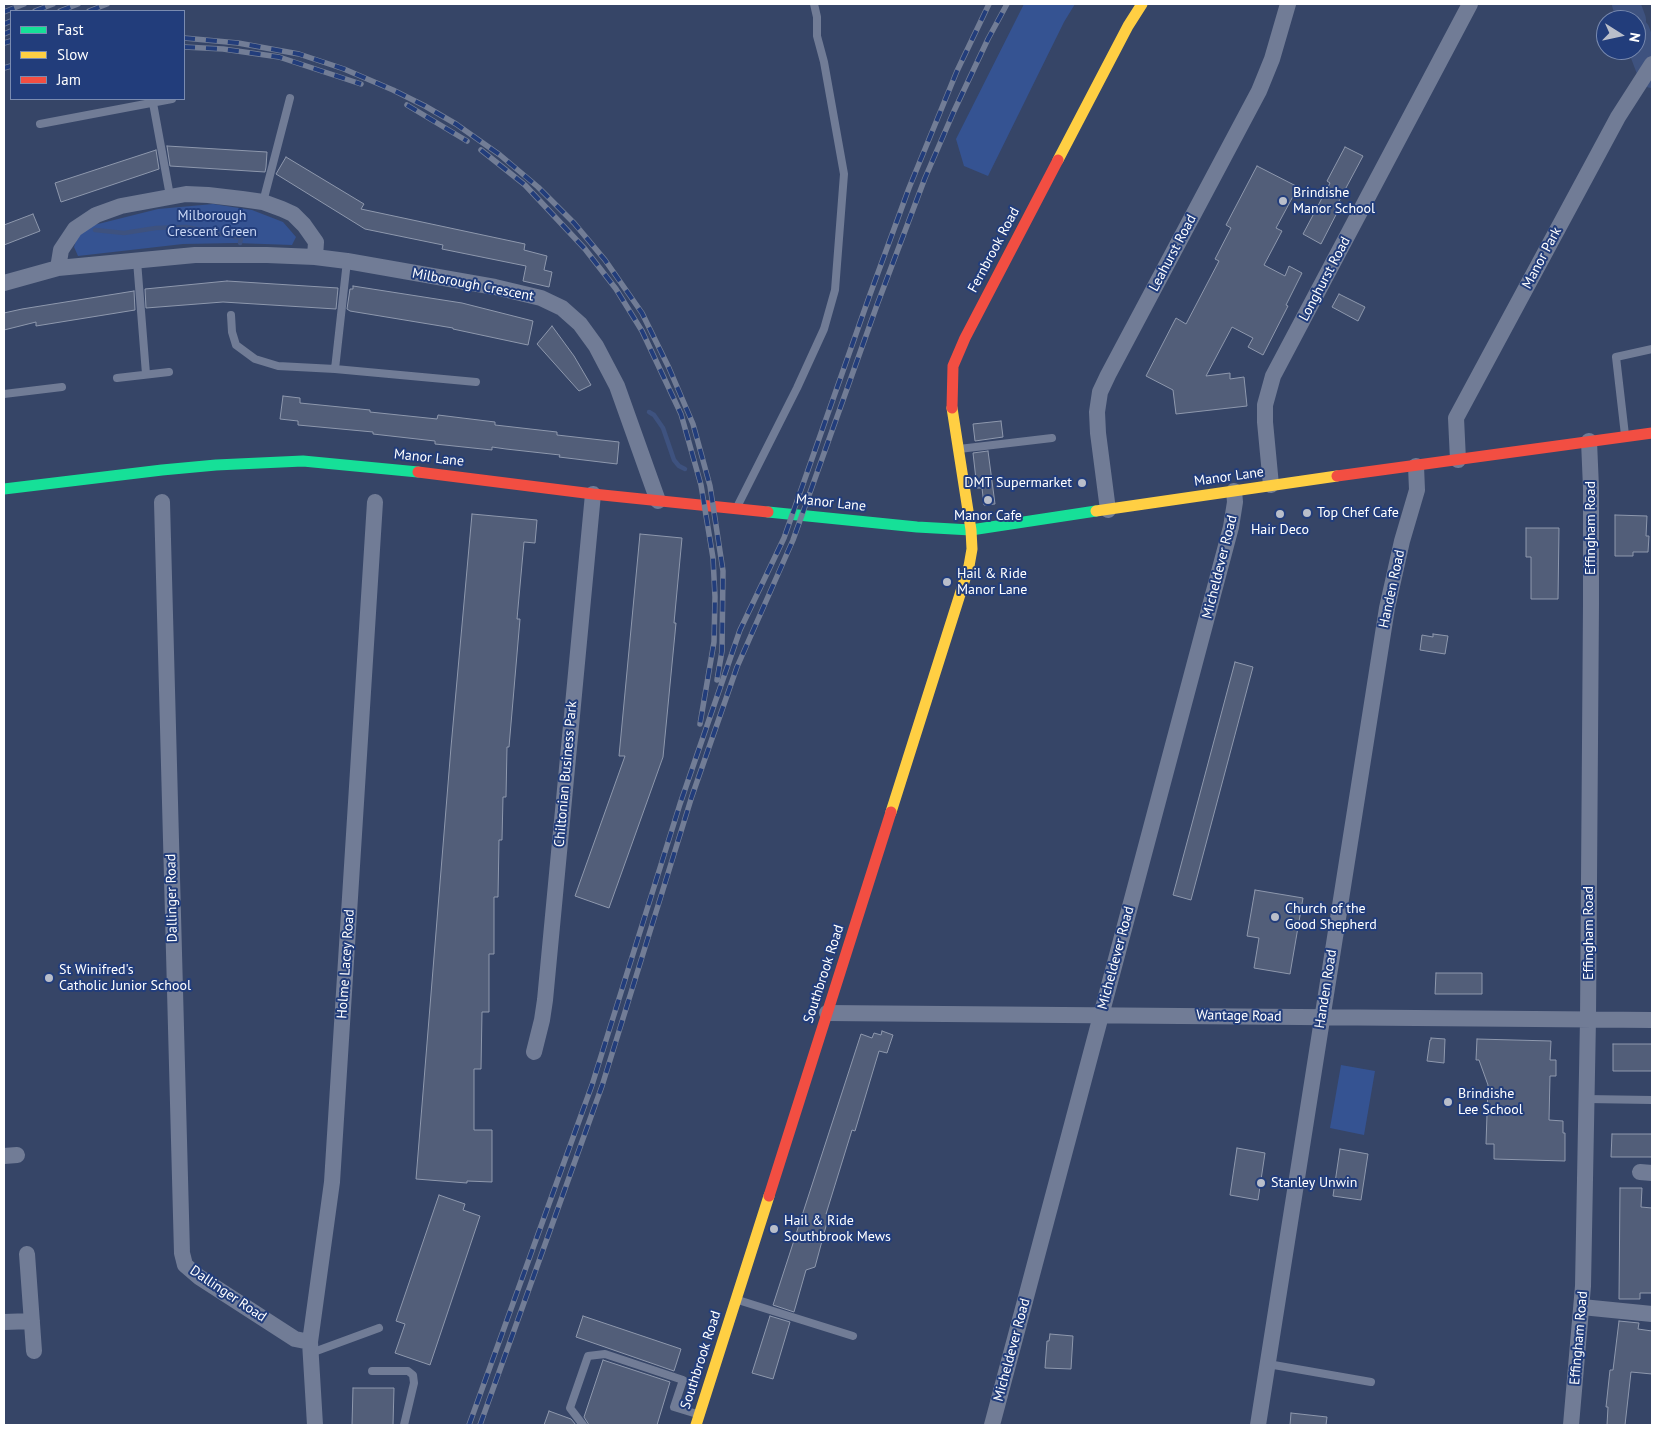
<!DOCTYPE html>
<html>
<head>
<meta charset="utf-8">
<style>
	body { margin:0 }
	#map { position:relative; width:1656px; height:1429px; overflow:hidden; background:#364567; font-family:"PT Sans",sans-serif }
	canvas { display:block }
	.frame { position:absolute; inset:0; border:5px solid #fff; pointer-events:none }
	.legend { position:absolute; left:10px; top:10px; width:175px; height:90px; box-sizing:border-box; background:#223d7b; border:1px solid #7a8bb0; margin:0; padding:6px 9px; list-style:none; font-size:15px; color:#fff }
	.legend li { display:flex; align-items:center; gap:10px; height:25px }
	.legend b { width:25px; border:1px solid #7a8bb0 }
	.north { position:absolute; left:1596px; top:10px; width:50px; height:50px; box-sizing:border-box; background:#223d7b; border:1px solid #7a8bb0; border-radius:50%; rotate:100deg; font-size:14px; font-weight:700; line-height:20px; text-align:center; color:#fff }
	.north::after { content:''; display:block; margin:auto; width:18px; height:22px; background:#b9beca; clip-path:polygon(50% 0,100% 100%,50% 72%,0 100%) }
</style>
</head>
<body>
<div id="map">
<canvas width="1656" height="1429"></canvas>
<div class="frame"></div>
<ul class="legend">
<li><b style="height:6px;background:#16e098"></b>Fast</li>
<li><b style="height:6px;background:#ffcf43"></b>Slow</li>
<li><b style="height:6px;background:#f24e42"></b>Jam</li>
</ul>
<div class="north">N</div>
</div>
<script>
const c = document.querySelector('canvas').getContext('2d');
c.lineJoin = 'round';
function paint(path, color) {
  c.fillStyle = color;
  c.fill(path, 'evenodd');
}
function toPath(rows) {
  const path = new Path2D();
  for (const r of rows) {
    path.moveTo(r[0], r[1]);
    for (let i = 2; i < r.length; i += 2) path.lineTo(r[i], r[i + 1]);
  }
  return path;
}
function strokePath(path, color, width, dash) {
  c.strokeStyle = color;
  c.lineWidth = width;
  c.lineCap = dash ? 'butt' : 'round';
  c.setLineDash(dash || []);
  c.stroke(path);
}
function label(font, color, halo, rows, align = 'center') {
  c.font = font + ' "PT Sans",sans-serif';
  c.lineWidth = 4;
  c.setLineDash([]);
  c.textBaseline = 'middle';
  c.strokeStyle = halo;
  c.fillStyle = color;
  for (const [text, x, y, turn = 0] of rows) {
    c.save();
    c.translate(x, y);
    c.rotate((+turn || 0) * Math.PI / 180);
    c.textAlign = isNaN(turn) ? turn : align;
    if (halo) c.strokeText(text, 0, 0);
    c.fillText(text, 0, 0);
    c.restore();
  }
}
paint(toPath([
	[1024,4,1075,4,1064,22,988,176,964,166,956,139],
	[213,204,252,210,283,222,296,237,292,245,236,243,183,244,78,256,74,247,78,235,90,226,158,209],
	[1341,1065,1375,1071,1364,1135,1330,1128]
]), '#355392');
strokePath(toPath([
	[95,230,124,233,156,228,186,227,241,238,240,243],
	[649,412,654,415,663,428,674,460,679,466,685,469]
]), '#3e527f', 4.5);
strokePath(toPath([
	[1626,4,1632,20],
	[1636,32,1652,74]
]), '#3e527f', 28);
const building = toPath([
	[167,146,267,152,266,167,265,172,170,166,167,146],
	[1345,147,1363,156,1339,201,1342,203,1321,244,1303,234,1330,183,1327,181,1345,147],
	[156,150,159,169,61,202,55,183,156,150],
	[286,157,364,204,361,209,525,244,524,250,547,256,544,270,552,272,549,287,523,281,526,266,442,249,443,245,365,229,276,174,286,157],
	[1257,166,1298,187,1276,228,1282,231,1264,265,1285,276,1289,266,1302,273,1286,305,1288,306,1263,355,1248,347,1253,338,1232,327,1206,376,1230,373,1230,379,1244,377,1247,406,1176,414,1173,390,1146,376,1176,318,1186,324,1219,261,1215,259,1231,228,1226,225,1257,166],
	[33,214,40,231,4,245,4,225,33,214],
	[227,281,338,288,336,309,223,302,146,308,145,289,227,281],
	[353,286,462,303,533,321,528,345,453,329,453,328,350,311,347,309,350,289,353,289,353,286],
	[134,291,135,310,36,326,36,322,4,330,4,313,22,309,134,291],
	[1339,294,1365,307,1358,321,1332,307,1339,294],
	[552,326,574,356,591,385,579,391,537,344,552,326],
	[283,396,300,398,300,403,370,410,370,412,437,419,438,415,495,422,495,425,557,432,557,435,619,442,617,464,559,457,560,455,506,449,492,447,492,450,435,444,435,441,373,434,373,432,298,425,298,421,280,419,283,396],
	[1001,421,1003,437,975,441,973,424,1001,421],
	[988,451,995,504,984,505,982,488,977,488,973,453,988,451],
	[472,514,537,520,535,543,524,542,517,619,520,619,509,747,507,747,506,797,503,797,502,840,499,840,498,897,494,897,494,954,489,954,489,1012,482,1012,481,1069,474,1069,474,1130,492,1130,492,1182,467,1181,467,1183,416,1179,451,747,472,514],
	[1615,515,1647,516,1646,536,1649,536,1648,552,1633,552,1633,556,1615,556,1615,515],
	[1526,528,1559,528,1558,599,1531,599,1531,557,1526,557,1526,528],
	[640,534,682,538,674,623,676,623,663,757,609,908,575,896,625,756,619,756,640,534],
	[1433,634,1448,636,1445,654,1420,650,1422,635,1433,637,1433,634],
	[1235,662,1253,667,1191,900,1173,895,1235,662],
	[1255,890,1303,898,1290,974,1254,968,1259,938,1247,936,1255,890],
	[1436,973,1482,973,1482,994,1435,994,1436,973],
	[882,1031,893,1035,887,1053,879,1051,855,1131,852,1130,826,1214,829,1215,815,1267,806,1270,794,1312,773,1305,861,1034,872,1038,874,1033,881,1035,882,1031],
	[1431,1038,1445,1039,1444,1063,1427,1061,1430,1040,1431,1040,1431,1038],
	[1477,1039,1551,1041,1550,1060,1556,1060,1556,1076,1550,1076,1549,1120,1563,1121,1563,1133,1565,1133,1565,1161,1494,1159,1494,1144,1486,1144,1488,1085,1479,1060,1476,1060,1477,1039],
	[1613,1044,1652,1044,1652,1071,1613,1071,1613,1044],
	[1612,1134,1652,1134,1652,1157,1611,1157,1612,1134],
	[1237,1148,1265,1153,1258,1200,1230,1195,1237,1148],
	[1340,1149,1368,1154,1361,1200,1333,1196,1340,1149],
	[1620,1188,1642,1188,1641,1207,1652,1208,1652,1293,1640,1293,1640,1299,1619,1299,1620,1188],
	[439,1195,465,1204,463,1210,480,1216,430,1365,395,1353,405,1324,396,1321,439,1195],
	[583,1316,681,1349,674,1371,576,1337,583,1316],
	[770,1316,790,1322,773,1379,752,1373,770,1316],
	[1619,1321,1639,1323,1638,1329,1652,1331,1652,1374,1631,1372,1625,1425,1607,1425,1608,1407,1606,1407,1610,1370,1613,1370,1619,1321],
	[1050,1334,1073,1336,1071,1369,1045,1368,1047,1341,1049,1341,1050,1334],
	[603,1360,670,1382,657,1425,589,1425,584,1417,603,1360],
	[353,1388,394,1388,393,1425,352,1425,353,1388],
	[549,1411,571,1419,576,1425,544,1425,549,1411],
	[1291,1413,1327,1417,1326,1425,1290,1425,1291,1413]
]);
paint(building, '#525e79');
strokePath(building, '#8e98ad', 1);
strokePath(toPath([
	[153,103,170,196],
	[40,124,172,99],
	[263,202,290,98],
	[137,261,146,374],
	[231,315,232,332,236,345,255,359,278,366,335,369,476,382],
	[335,369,347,261],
	[117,378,169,372],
	[4,394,62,387],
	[1625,435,1616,357,1652,349],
	[959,449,1052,438],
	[737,507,797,388,824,329,835,290,844,174,824,62,817,36,817,17,814,4],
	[1586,1099,1652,1100],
	[738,1300,853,1336],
	[311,1353,379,1328],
	[1268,1364,1371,1382],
	[372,1371,408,1371,413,1375,414,1383,404,1425],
	[583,1425,570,1408,588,1356,605,1354,683,1380,674,1407,697,1414]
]), '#717c96', 8);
strokePath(toPath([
	[58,268,61,250,75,229,96,215,121,206,186,194,208,195,242,199,263,202,282,209,293,214,304,225,316,242,315,257],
	[4,283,58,268,195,255,267,255,315,257,347,261,495,287,541,298,562,308,580,324,596,346,617,386,658,501],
	[1458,460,1456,418,1618,117,1652,64],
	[1271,485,1265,422,1265,405,1273,376,1470,4],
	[162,502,182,1253,185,1265,199,1277,295,1339,310,1342],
	[1108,510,1098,433,1097,412,1100,392,1108,375,1259,91,1272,59,1288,4],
	[827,1013,1652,1020],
	[534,1052,542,1020,545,1000,593,494],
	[4,1156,17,1155],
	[1640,1172,1652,1173],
	[27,1254,34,1351],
	[1582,1307,1652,1314],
	[4,1322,32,1321],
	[315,1425,310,1342,332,1182,375,502],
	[992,1425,1231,527,1235,502,1234,491],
	[1258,1425,1387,608,1402,541,1417,490,1416,466],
	[1571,1425,1583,1286,1588,1019,1591,603,1591,488,1589,441]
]), '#717c96', 16);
strokePath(toPath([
	[4,489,162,470,216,465,303,461,418,472],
	[768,512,917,527,971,530,1096,511]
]), '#16e098', 11);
strokePath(toPath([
	[1058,160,1128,26,1142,4],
	[1096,511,1337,476],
	[891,812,969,566,972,549,971,530,952,408],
	[696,1425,769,1196]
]), '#ffcf43', 11);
strokePath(toPath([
	[952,408,953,366,965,338,1058,160],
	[418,472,593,494,768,512],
	[1337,476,1652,433],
	[769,1196,891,812]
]), '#f24e42', 11);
const rail = toPath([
	[35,11,53,4],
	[60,11,78,4],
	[89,11,107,4],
	[4,12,24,4],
	[4,24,11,21],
	[4,34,11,31],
	[184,38,238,43,299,54,344,69,393,90,425,106,456,124,500,155,538,187,574,223,605,260,642,313,669,368,693,424,710,486,723,571,722,651,717,680],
	[4,43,11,41],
	[184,47,223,49,279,57,361,84],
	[4,68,11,66],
	[407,105,467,141],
	[481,150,525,185,585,249,616,289,642,331,681,414,701,485,713,558,715,597,714,642,700,724],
	[469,1425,592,1085,680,804,740,630,784,538,868,300,909,188,957,71,989,4],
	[480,1425,602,1086,692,796,737,667,793,540,877,305,925,178,954,111,988,39,1007,4]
]);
strokePath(rail, '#727d96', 5.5);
strokePath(rail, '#223d7b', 4, [11]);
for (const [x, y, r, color] of [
	[1283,201,5,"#b9beca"],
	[1082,483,5,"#b9beca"],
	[988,500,5,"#b9beca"],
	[1307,513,5,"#b9beca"],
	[1280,514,5,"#b9beca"],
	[947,582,5,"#b9beca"],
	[1275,917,5,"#b9beca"],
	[49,978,5,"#b9beca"],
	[1448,1102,5,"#b9beca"],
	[1261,1183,5,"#b9beca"],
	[774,1229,5,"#b9beca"]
]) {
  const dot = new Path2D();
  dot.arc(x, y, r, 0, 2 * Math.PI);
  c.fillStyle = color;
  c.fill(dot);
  strokePath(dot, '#223d7b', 2);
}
label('14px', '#fff', '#223d7b', [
	["Brindishe",1293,193],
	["Manor School",1293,209],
	["DMT Supermarket",1072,483,"right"],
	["Top Chef Cafe",1317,513],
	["Manor Cafe",988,516,"center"],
	["Hair Deco",1280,530,"center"],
	["Hail & Ride",957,574],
	["Manor Lane",957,590],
	["Church of the",1285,909],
	["Good Shepherd",1285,925],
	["St Winifred's",59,970],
	["Catholic Junior School",59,986],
	["Brindishe",1458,1094],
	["Lee School",1458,1110],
	["Stanley Unwin",1271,1183],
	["Hail & Ride",784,1221],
	["Southbrook Mews",784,1237]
], 'left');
label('14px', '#c8d6f4', '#223d7b', [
	["Milborough",212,216],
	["Crescent Green",212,232]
]);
label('14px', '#fff', '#223d7b', [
	["Fernbrook Road",994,250,-62],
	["Leahurst Road",1173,253,-62],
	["Manor Park",1542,258,-62],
	["Longhurst Road",1325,279,-62],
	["Milborough Crescent",473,285,11],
	["Manor Lane",429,458,6],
	["Manor Lane",1229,477,-8],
	["Manor Lane",831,503,6],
	["Effingham Road",1591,528,-90],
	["Micheldever Road",1220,567,-76],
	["Handen Road",1392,589,-78],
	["Chiltonian Business Park",566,774,-85],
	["Dallinger Road",172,898,-91],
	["Effingham Road",1589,933,-90],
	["Micheldever Road",1116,958,-75],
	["Holme Lacey Road",346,964,-86],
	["Southbrook Road",824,974,-72],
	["Handen Road",1326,989,-81],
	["Wantage Road",1239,1016,1],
	["Dallinger Road",228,1294,34],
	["Effingham Road",1579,1338,-85],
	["Micheldever Road",1012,1350,-75],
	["Southbrook Road",701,1360,-72]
]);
</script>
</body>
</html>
